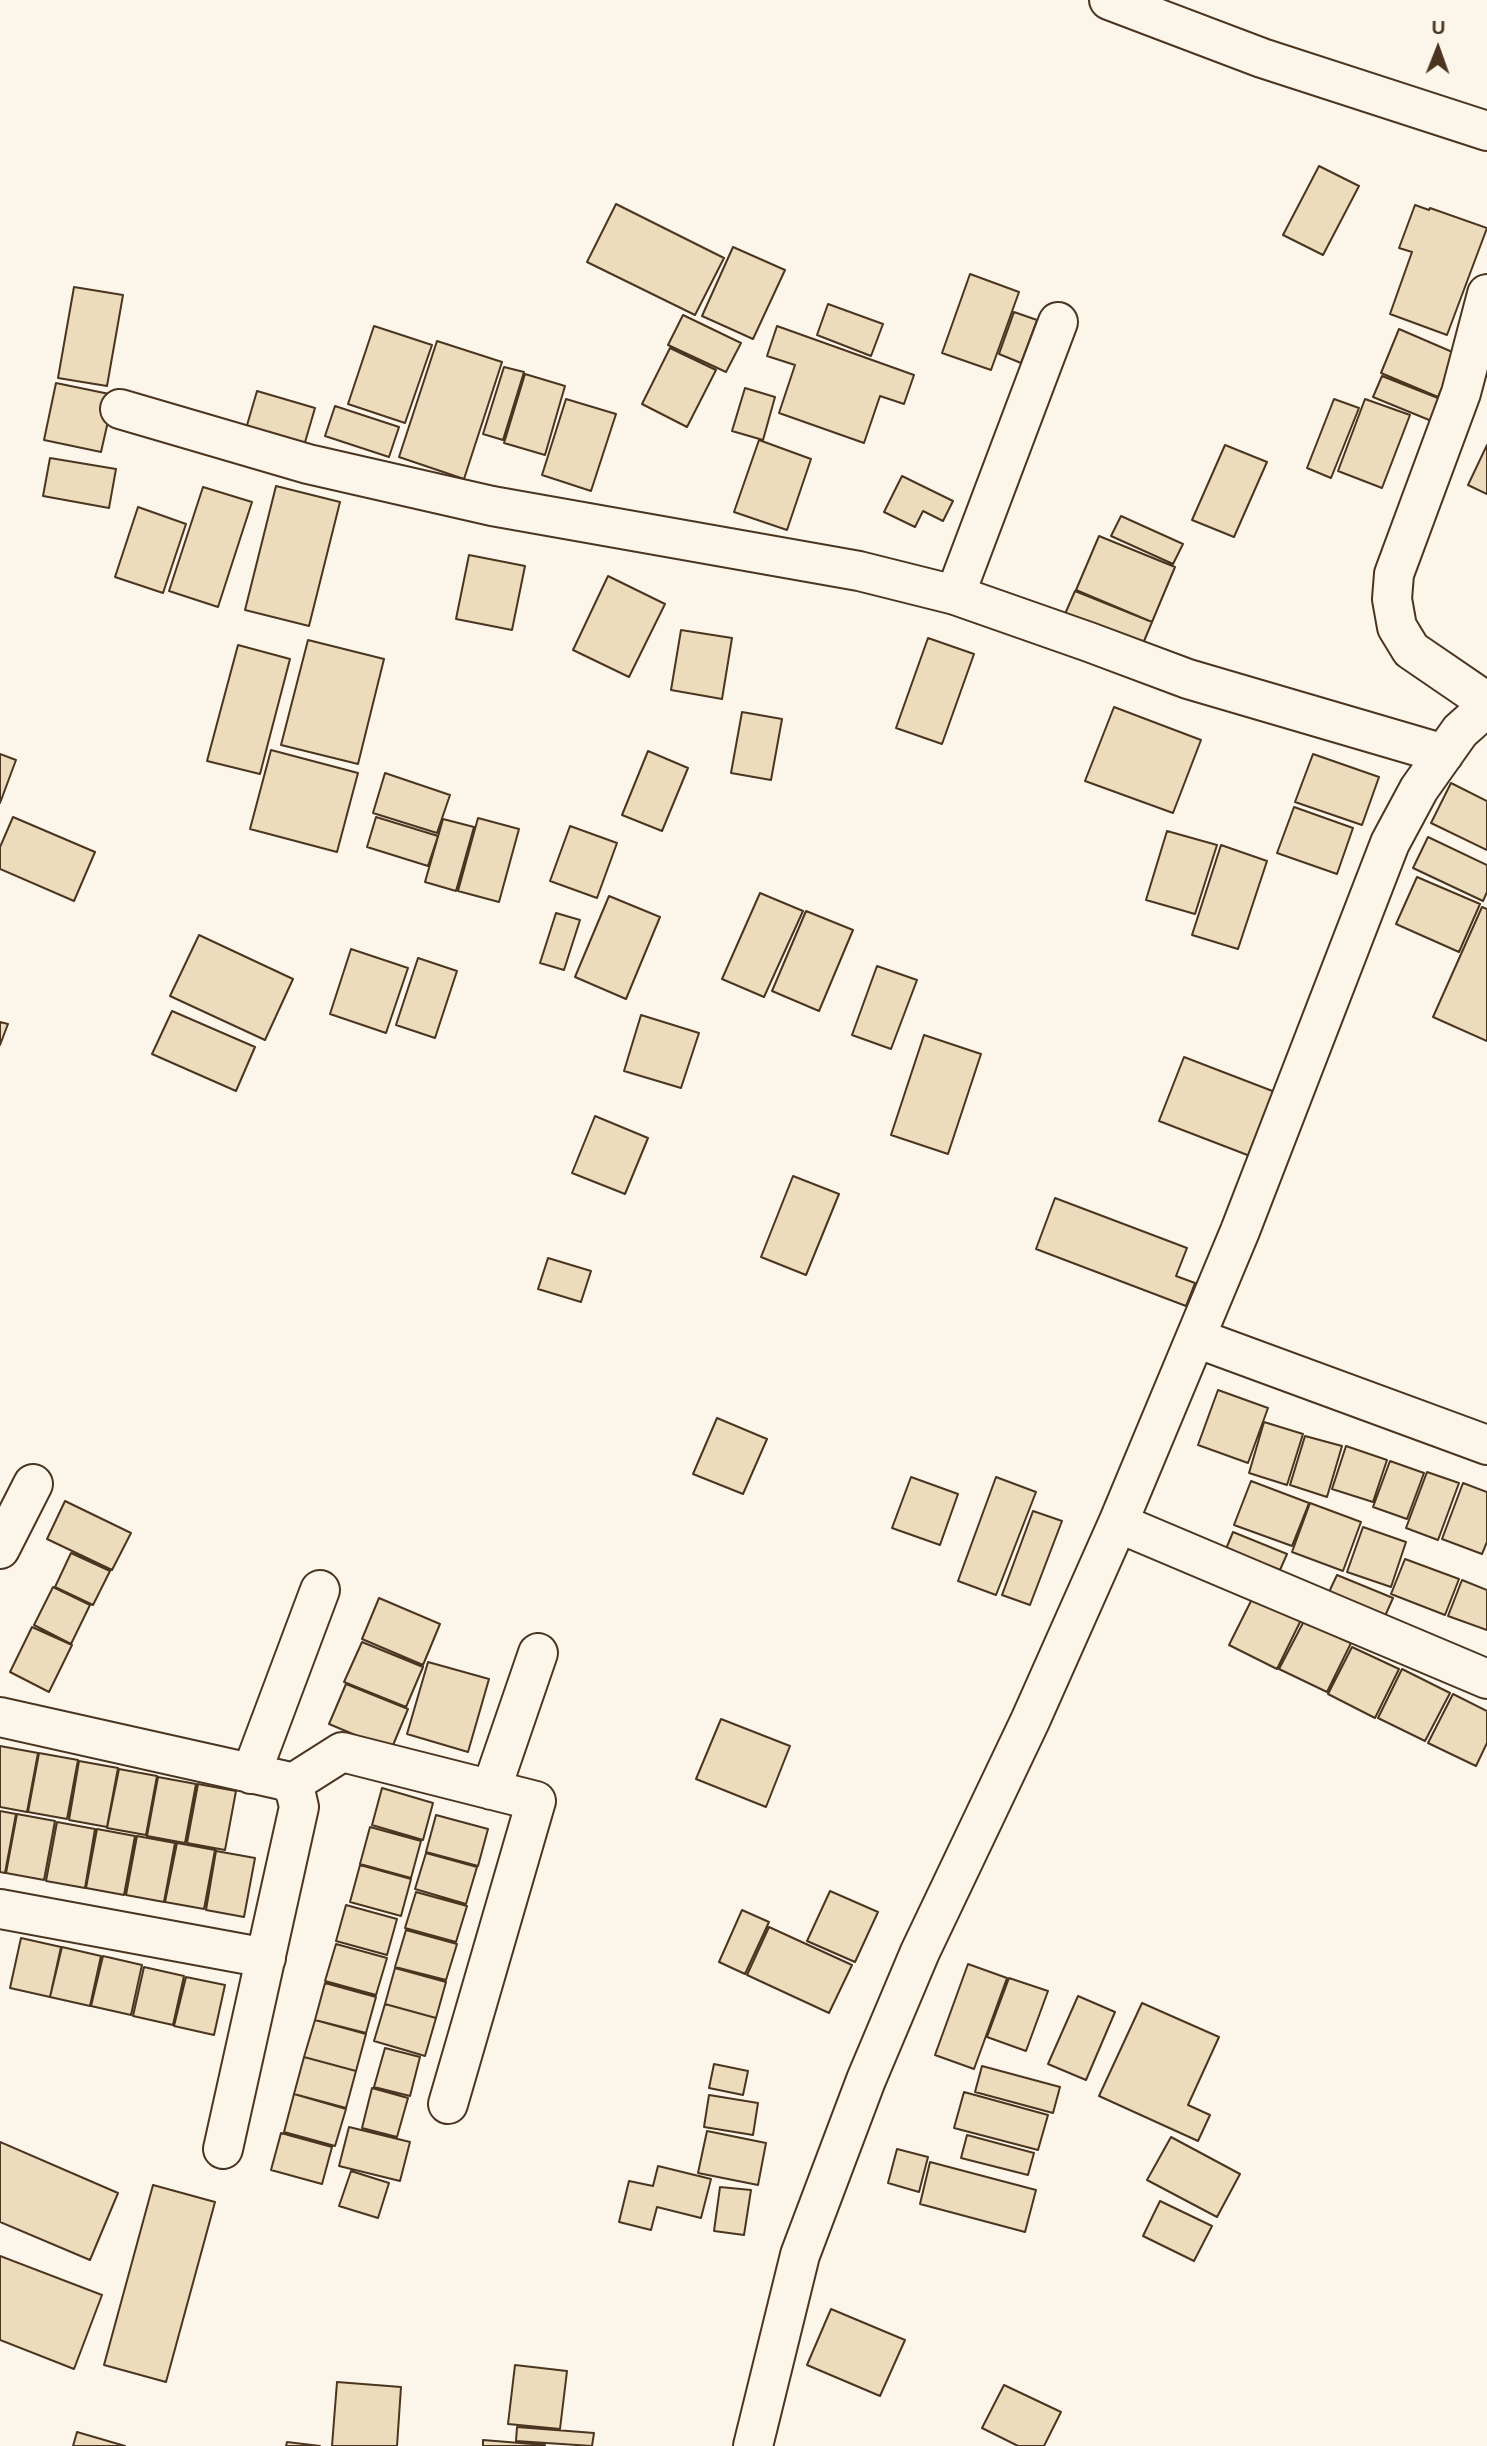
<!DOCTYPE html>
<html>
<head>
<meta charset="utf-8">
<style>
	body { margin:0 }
	#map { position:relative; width:1487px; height:2446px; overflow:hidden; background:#fbf6e9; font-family:Arial,sans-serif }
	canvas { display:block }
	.north { position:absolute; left:1403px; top:14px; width:70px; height:70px; -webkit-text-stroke:5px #fbf6e9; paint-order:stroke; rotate:1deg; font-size:19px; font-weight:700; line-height:28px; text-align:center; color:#4a3520 }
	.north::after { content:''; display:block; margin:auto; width:24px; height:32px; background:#4a3520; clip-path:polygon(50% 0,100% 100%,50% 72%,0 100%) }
</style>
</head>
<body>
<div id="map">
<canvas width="1487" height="2446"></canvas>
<div class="north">U</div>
</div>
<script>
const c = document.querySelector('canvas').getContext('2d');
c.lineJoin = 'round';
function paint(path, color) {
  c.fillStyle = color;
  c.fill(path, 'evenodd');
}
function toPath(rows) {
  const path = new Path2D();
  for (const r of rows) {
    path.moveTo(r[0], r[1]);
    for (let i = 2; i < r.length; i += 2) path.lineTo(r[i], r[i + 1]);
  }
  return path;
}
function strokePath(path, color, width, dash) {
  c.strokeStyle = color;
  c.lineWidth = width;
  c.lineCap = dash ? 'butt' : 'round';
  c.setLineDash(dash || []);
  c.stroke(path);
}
const building = toPath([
	[1319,166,1359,186,1323,255,1283,235,1319,166],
	[616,204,724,258,695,315,587,262,616,204],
	[1415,205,1429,210,1430,208,1487,228,1447,335,1390,314,1412,252,1399,248,1415,205],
	[733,247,785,270,753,339,702,316,733,247],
	[970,274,1019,292,991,370,942,353,970,274],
	[74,287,123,295,107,386,58,378,74,287],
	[828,304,883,324,871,356,817,335,828,304],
	[1014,312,1037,320,1021,363,999,354,1014,312],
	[683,315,741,343,726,372,668,345,683,315],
	[374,326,432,345,405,423,348,404,374,326],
	[777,326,914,375,904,404,880,396,864,443,779,413,795,365,767,356,777,326],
	[1399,329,1457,354,1438,397,1381,373,1399,329],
	[437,341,502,362,464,479,399,457,437,341],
	[670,348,716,370,687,427,642,404,670,348],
	[504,367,524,372,503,440,483,434,504,367],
	[525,374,565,386,545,455,504,443,525,374],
	[1382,376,1443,400,1434,422,1373,397,1382,376],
	[56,383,114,395,101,452,44,440,56,383],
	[745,388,775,397,763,440,732,431,745,388],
	[257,391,315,408,301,456,243,439,257,391],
	[566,399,616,414,591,491,542,475,566,399],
	[1334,399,1359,408,1331,478,1307,468,1334,399],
	[1365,399,1410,415,1382,488,1338,471,1365,399],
	[335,406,399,427,389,457,325,436,335,406],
	[759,440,811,459,787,530,734,512,759,440],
	[1225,445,1267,462,1234,537,1192,520,1225,445],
	[1487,445,1487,494,1468,485,1487,445],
	[50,458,116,469,109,508,43,496,50,458],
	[902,476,953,501,943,521,923,511,915,527,884,512,902,476],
	[276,486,340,502,309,626,245,610,276,486],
	[203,487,252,502,218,607,169,591,203,487],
	[138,507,186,524,163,593,115,577,138,507],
	[1121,516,1183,544,1173,564,1111,536,1121,516],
	[1099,536,1175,567,1152,622,1076,590,1099,536],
	[469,555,525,566,512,630,456,619,469,555],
	[608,576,665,604,629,677,573,650,608,576],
	[1075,591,1152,622,1142,646,1065,614,1075,591],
	[681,630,732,638,722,699,671,690,681,630],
	[928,638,974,654,942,744,896,728,928,638],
	[308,640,384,659,358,764,281,745,308,640],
	[238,645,290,659,260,774,207,761,238,645],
	[1114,707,1201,740,1173,813,1085,781,1114,707],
	[742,712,782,719,771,780,731,773,742,712],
	[271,750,358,773,337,852,250,829,271,750],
	[648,751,688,768,662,831,622,815,648,751],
	[0,754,16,760,0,803,0,754],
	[1313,754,1379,777,1362,825,1295,802,1313,754],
	[385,773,450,795,437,833,373,813,385,773],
	[1451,783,1487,801,1487,850,1431,823,1451,783],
	[1294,807,1353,828,1337,874,1277,853,1294,807],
	[13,817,95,852,74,901,0,869,0,847,13,817],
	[376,817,438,836,428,866,367,847,376,817],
	[478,818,519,829,499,902,458,891,478,818],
	[443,819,474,827,456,891,425,882,443,819],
	[570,826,617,843,597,898,550,881,570,826],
	[1167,831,1217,845,1195,914,1146,900,1167,831],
	[1428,837,1487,865,1487,892,1483,901,1413,868,1428,837],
	[1221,845,1267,861,1238,949,1192,935,1221,845],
	[1417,877,1480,904,1459,952,1396,924,1417,877],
	[760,893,803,911,764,997,722,979,760,893],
	[609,896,660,917,626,999,575,977,609,896],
	[1482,907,1487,909,1487,1041,1433,1017,1482,907],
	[806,911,853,930,819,1011,772,991,806,911],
	[556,913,580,920,564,970,540,963,556,913],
	[199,935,293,979,265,1040,170,996,199,935],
	[351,949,408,968,386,1033,330,1014,351,949],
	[418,958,457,971,435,1038,396,1025,418,958],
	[877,966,917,980,891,1049,852,1035,877,966],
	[172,1011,255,1047,236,1091,152,1054,172,1011],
	[641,1015,699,1033,681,1088,624,1071,641,1015],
	[0,1022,8,1024,0,1045,0,1022],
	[924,1035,981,1054,948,1154,891,1135,924,1035],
	[1184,1057,1275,1092,1250,1156,1159,1121,1184,1057],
	[595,1116,648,1138,625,1194,572,1173,595,1116],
	[793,1176,839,1194,806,1275,761,1257,793,1176],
	[1055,1198,1187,1248,1176,1276,1195,1283,1186,1306,1036,1249,1055,1198],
	[548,1258,591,1271,581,1302,538,1289,548,1258],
	[1218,1390,1268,1408,1248,1463,1198,1445,1218,1390],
	[717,1418,767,1439,743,1494,693,1474,717,1418],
	[1264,1422,1303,1434,1287,1485,1249,1473,1264,1422],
	[1305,1436,1342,1446,1327,1497,1290,1485,1305,1436],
	[1346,1446,1387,1460,1373,1502,1332,1489,1346,1446],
	[1390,1461,1424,1473,1407,1519,1373,1507,1390,1461],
	[1427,1472,1459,1483,1438,1540,1406,1528,1427,1472],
	[911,1477,958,1494,940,1545,892,1528,911,1477],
	[996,1477,1036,1492,996,1595,958,1581,996,1477],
	[1251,1481,1309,1503,1292,1546,1234,1525,1251,1481],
	[1463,1483,1487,1492,1487,1542,1482,1554,1442,1539,1463,1483],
	[65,1501,131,1533,112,1570,47,1539,65,1501],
	[1310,1503,1361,1522,1343,1571,1292,1552,1310,1503],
	[1033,1511,1062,1521,1030,1605,1002,1595,1033,1511],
	[1363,1527,1406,1542,1391,1587,1347,1572,1363,1527],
	[1233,1532,1287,1554,1280,1570,1226,1549,1233,1532],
	[71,1553,110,1571,93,1605,55,1587,71,1553],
	[1405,1559,1459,1579,1445,1615,1391,1594,1405,1559],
	[1337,1575,1393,1598,1385,1616,1329,1592,1337,1575],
	[1462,1580,1487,1590,1487,1630,1448,1616,1462,1580],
	[53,1587,90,1605,71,1644,34,1625,53,1587],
	[1253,1597,1301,1620,1277,1669,1229,1645,1253,1597],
	[379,1598,440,1624,423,1665,362,1639,379,1598],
	[1304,1621,1351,1643,1327,1692,1279,1669,1304,1621],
	[32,1627,72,1645,49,1692,10,1672,32,1627],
	[362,1642,423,1667,406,1707,344,1682,362,1642],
	[1352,1647,1399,1669,1375,1718,1328,1694,1352,1647],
	[428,1662,489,1679,468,1752,407,1734,428,1662],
	[1402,1669,1450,1693,1425,1741,1378,1718,1402,1669],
	[346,1684,408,1709,391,1750,329,1724,346,1684],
	[1453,1694,1487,1711,1487,1743,1476,1766,1428,1743,1453,1694],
	[721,1719,790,1746,766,1807,696,1779,721,1719],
	[0,1746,38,1753,27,1812,0,1807,0,1746],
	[39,1753,78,1760,67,1819,28,1812,39,1753],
	[79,1761,118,1768,107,1827,69,1820,79,1761],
	[119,1769,157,1776,146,1835,107,1828,119,1769],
	[158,1777,196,1784,185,1843,147,1836,158,1777],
	[198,1784,236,1791,225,1850,187,1843,198,1784],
	[382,1788,433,1803,423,1840,372,1825,382,1788],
	[0,1811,16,1814,5,1873,0,1872,0,1811],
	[17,1814,55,1821,44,1880,6,1873,17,1814],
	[436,1815,488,1829,478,1866,426,1852,436,1815],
	[57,1822,95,1829,85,1888,46,1881,57,1822],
	[370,1827,421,1841,411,1878,360,1864,370,1827],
	[97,1829,135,1836,124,1895,86,1888,97,1829],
	[137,1836,175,1843,164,1902,126,1895,137,1836],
	[177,1843,215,1850,204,1909,165,1902,177,1843],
	[216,1851,255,1858,244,1917,206,1910,216,1851],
	[426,1853,477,1867,466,1904,415,1889,426,1853],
	[360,1865,411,1879,401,1916,350,1902,360,1865],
	[830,1891,878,1912,855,1962,807,1941,830,1891],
	[416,1892,467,1906,456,1942,405,1928,416,1892],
	[346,1905,397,1919,387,1955,336,1941,346,1905],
	[742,1910,769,1922,745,1974,719,1962,742,1910],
	[769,1927,852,1965,829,2013,747,1975,769,1927],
	[406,1930,457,1944,446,1980,395,1967,406,1930],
	[21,1938,61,1947,50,1997,10,1988,21,1938],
	[336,1944,387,1958,376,1995,325,1981,336,1944],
	[62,1947,101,1956,90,2006,50,1997,62,1947],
	[103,1956,142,1965,131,2015,91,2006,103,1956],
	[968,1964,1007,1978,974,2069,935,2055,968,1964],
	[144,1967,184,1976,173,2025,133,2016,144,1967],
	[395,1968,446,1982,436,2018,385,2004,395,1968],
	[186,1977,225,1985,214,2035,174,2026,186,1977],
	[1009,1978,1048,1991,1026,2051,987,2037,1009,1978],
	[325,1983,376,1997,366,2033,315,2020,325,1983],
	[1078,1996,1115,2012,1086,2080,1048,2064,1078,1996],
	[1142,2003,1219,2037,1188,2105,1210,2115,1198,2141,1099,2096,1142,2003],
	[385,2004,436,2018,425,2056,374,2041,385,2004],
	[315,2020,366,2034,356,2071,304,2057,315,2020],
	[385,2048,420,2057,410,2096,374,2087,385,2048],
	[304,2057,356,2071,346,2108,294,2094,304,2057],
	[714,2064,748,2071,743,2095,709,2088,714,2064],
	[982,2066,1060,2087,1053,2113,975,2092,982,2066],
	[372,2088,408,2098,397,2137,362,2128,372,2088],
	[964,2092,1048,2115,1038,2150,954,2128,964,2092],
	[294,2094,346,2109,335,2146,284,2132,294,2094],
	[709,2095,758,2103,753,2135,704,2127,709,2095],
	[349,2127,410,2142,400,2181,339,2166,349,2127],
	[707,2131,766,2143,758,2185,698,2173,707,2131],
	[281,2133,332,2147,322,2184,271,2170,281,2133],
	[967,2135,1034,2153,1028,2175,961,2158,967,2135],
	[1171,2137,1240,2174,1217,2217,1147,2180,1171,2137],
	[0,2142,118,2193,90,2260,0,2222,0,2142],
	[897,2149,928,2157,919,2192,888,2183,897,2149],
	[930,2162,1036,2190,1025,2232,920,2204,930,2162],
	[658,2166,711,2179,701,2218,657,2207,651,2230,619,2222,629,2181,653,2186,658,2166],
	[351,2171,389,2183,378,2218,339,2206,351,2171],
	[153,2185,215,2202,166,2382,104,2365,153,2185],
	[720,2187,751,2190,744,2235,714,2231,720,2187],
	[1160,2201,1212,2226,1194,2261,1143,2236,1160,2201],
	[0,2256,102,2295,74,2369,0,2340,0,2256],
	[831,2309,905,2340,880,2396,807,2365,831,2309],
	[515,2365,567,2371,560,2429,508,2424,515,2365],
	[337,2382,401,2387,397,2446,332,2446,337,2382],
	[1004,2385,1061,2412,1044,2446,1018,2446,982,2428,1004,2385],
	[517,2427,594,2433,592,2446,516,2441,517,2427],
	[77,2432,125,2446,73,2446,77,2432],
	[483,2440,545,2445,544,2446,483,2446,483,2440],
	[287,2442,320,2446,286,2446,287,2442]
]);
paint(building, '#ecdcbc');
strokePath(building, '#4a3520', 2);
const minor = toPath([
	[1109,0,1262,58,1487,131],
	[1487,294,1461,393,1394,574,1392,599,1397,627,1411,650,1487,702],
	[120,409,308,464,492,506,859,571,955,595,1089,642,1188,679,1444,754],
	[955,595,1058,322],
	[1196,1338,1487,1445],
	[1118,1523,1487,1679],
	[0,1549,33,1484],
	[0,1717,286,1781,295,1790,299,1807,223,2149],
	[251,1774,320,1590],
	[290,1785,342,1752,536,1801,448,2104],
	[491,1790,538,1653],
	[0,1909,266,1958],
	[753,2446,800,2255,866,2080,920,1952,1030,1721,1118,1523,1240,1231,1390,843,1419,789,1460,731,1487,707]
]);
strokePath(minor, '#4a3520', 42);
strokePath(minor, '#fbf6e9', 38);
</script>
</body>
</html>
